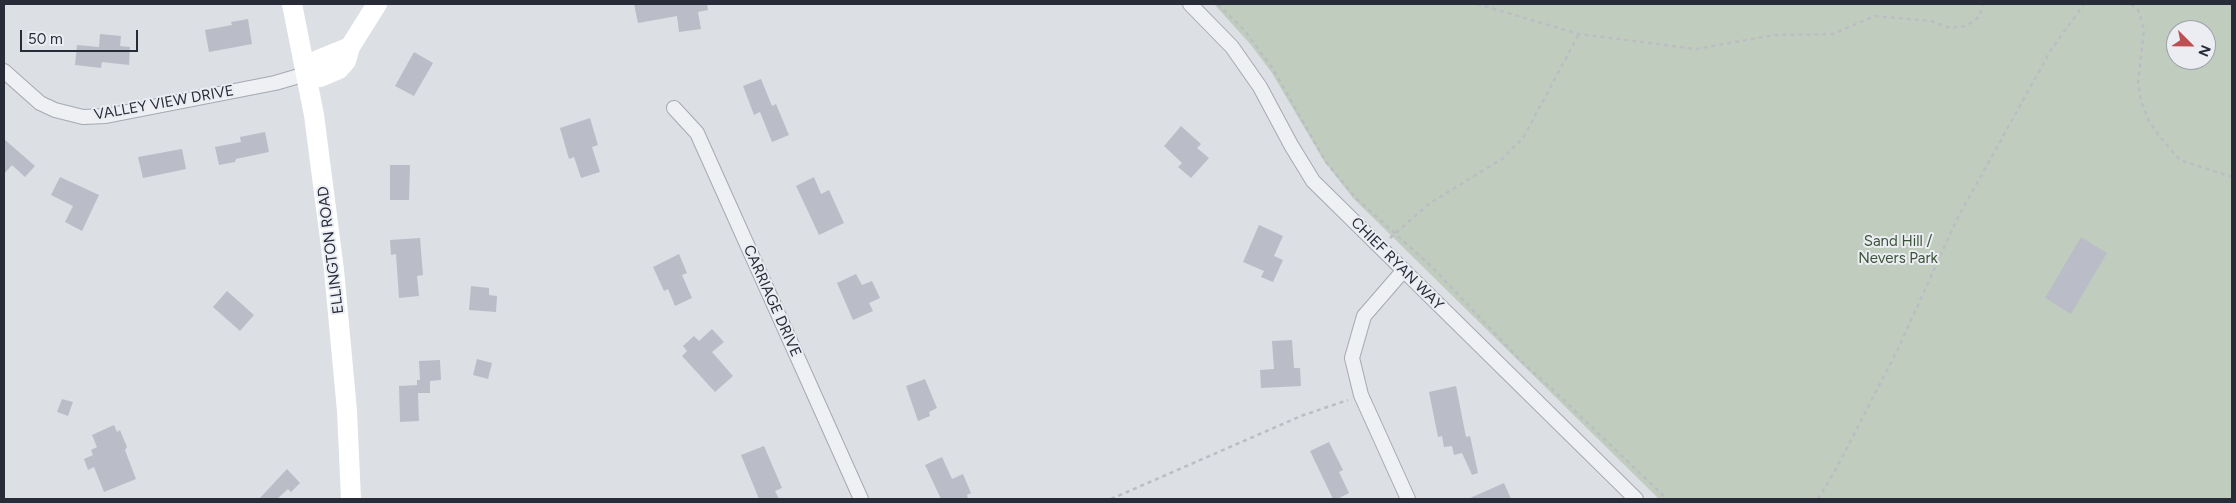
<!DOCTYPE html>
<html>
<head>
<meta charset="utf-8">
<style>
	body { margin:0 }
	#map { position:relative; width:2236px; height:503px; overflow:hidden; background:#dcdfe4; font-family:Figtree,sans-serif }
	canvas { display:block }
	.frame { position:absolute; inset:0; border:5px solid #282c39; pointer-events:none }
	.north { position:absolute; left:2166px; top:20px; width:50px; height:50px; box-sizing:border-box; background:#ebedf3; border:1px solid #9da0a9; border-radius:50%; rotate:113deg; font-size:14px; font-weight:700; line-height:20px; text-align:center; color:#282c39 }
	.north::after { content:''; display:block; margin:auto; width:18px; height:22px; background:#bd4e51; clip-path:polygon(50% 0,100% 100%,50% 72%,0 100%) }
	.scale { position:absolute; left:20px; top:30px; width:118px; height:22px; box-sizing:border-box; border:2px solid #282c39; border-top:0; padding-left:6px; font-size:15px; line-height:18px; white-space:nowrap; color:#282c39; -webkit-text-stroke:4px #ebedf3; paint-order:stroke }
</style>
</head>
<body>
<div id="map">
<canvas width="2236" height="503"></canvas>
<div class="frame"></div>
<div class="north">N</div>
<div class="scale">50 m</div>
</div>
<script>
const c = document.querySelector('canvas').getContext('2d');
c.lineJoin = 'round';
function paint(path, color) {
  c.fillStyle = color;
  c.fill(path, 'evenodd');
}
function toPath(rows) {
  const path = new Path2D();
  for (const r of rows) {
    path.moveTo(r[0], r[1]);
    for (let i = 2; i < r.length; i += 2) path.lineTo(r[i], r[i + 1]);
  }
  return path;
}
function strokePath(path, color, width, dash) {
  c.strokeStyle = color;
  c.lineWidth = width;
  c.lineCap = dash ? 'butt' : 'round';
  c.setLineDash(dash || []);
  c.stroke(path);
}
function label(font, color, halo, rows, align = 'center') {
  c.font = font + ' Figtree,sans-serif';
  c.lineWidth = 4;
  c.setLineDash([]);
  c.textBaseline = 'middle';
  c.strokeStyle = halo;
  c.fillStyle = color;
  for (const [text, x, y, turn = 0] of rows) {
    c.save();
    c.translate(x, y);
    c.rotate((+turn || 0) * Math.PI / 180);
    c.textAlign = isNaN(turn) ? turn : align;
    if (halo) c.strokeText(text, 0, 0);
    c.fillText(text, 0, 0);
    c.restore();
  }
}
paint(toPath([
	[1214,4,2232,4,2232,499,1659,499,1353,198,1324,161,1272,73,1251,45],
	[2176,30,2206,30,2206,60,2176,60]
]), '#c0cdbe');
paint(toPath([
	[634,4,707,4,708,10,698,12,701,29,679,32,677,16,638,23],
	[248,19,252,44,209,52,205,30,232,25,231,22],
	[100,34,121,36,120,46,130,47,129,65,102,62,101,68,75,65,77,45,99,47],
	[414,52,433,63,414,96,395,86],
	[761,79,772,106,776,104,789,135,772,142,760,112,754,115,743,86],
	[590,118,598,145,592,147,600,172,581,178,574,157,569,159,560,128],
	[1181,126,1201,144,1197,148,1209,158,1191,178,1178,167,1182,163,1164,146],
	[265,132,269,152,236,159,235,162,219,165,215,147,241,142,240,137],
	[4,139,35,166,25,177,12,165,4,174],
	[182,149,186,169,143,178,138,157],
	[390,165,410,165,409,200,390,200],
	[60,177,99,195,82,231,65,222,73,206,51,195],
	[814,177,821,194,829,190,844,223,819,235,796,186],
	[1259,225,1283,236,1274,256,1283,260,1273,282,1261,277,1264,271,1243,262],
	[2081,237,2107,253,2071,314,2045,298],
	[420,238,423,275,417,276,419,296,399,298,396,254,391,255,390,240],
	[679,254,687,273,682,275,692,298,675,306,668,289,664,291,653,267],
	[856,274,862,285,872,281,880,298,869,303,873,311,853,320,837,283],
	[471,286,489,288,489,295,497,296,496,312,469,310],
	[227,291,254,315,240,331,213,307],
	[712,329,724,342,712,352,733,376,715,392,682,356,687,351,683,346,694,336,699,341],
	[1292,340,1294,368,1300,368,1301,386,1261,388,1260,370,1274,369,1272,341],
	[477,359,492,363,488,379,473,375],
	[440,360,441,380,430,381,430,393,418,393,419,421,400,422,399,386,417,385,417,380,420,380,419,361],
	[925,379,937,408,929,412,930,416,918,421,906,386],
	[1456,386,1466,437,1470,436,1478,473,1472,475,1462,453,1454,455,1452,446,1444,447,1442,436,1438,437,1429,392],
	[62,399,73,402,68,416,57,412],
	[114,425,117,432,120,430,127,447,125,450,136,479,104,492,94,467,88,470,84,459,93,455,91,450,97,447,92,435],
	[1329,442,1343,470,1339,472,1349,493,1337,499,1333,499,1310,451],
	[764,446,782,488,775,491,779,499,759,499,741,455],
	[942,457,952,479,963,474,971,493,967,495,968,499,941,499,925,465],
	[287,469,300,483,291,492,288,489,277,499,259,499],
	[1504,483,1511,499,1468,499]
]), '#babdc7');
const street = toPath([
	[1190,4,1232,47,1260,87,1291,145,1313,181,1636,499],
	[4,71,40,103,55,110,83,117,106,116,275,83,306,74],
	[674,108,697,133,861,499],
	[1403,271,1364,316,1352,358,1361,395,1408,499]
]);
strokePath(street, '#a6a9b1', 16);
strokePath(toPath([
	[1218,4,1245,31,1273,69,1326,162,1355,197,1433,268,1521,361,1552,389,1667,499],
	[1477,4,1579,34,1696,49,1774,35,1833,34,1875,16,1931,21,1950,28,1966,26,1979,17,1983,4],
	[2131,4,2138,10,2144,29,2138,83,2141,101,2149,121,2160,137,2180,160,2232,177],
	[1390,238,1430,203,1502,159,1523,138,1579,34],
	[1111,499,1301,416,1348,400],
	[1818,499,1836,469,1898,349,1957,219,2051,50,2084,4]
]), '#bbbdc3', 2.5, [4, 4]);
strokePath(street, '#eef0f3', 14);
strokePath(toPath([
	[292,4,314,115,334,270,347,411,351,499],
	[350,47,318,60,306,74,320,77,339,69,346,61,350,47,377,4]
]), '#fff', 20);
label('15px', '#282c39', '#ebedf3', [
	["VALLEY VIEW DRIVE",164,103,-10],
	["ELLINGTON ROAD",331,250,-97],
	["CHIEF RYAN WAY",1397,264,45],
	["CARRIAGE DRIVE",772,301,66]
]);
label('15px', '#395337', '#ebedf3', [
	["Sand Hill /",1898,242],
	["Nevers Park",1898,259]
]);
</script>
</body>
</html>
